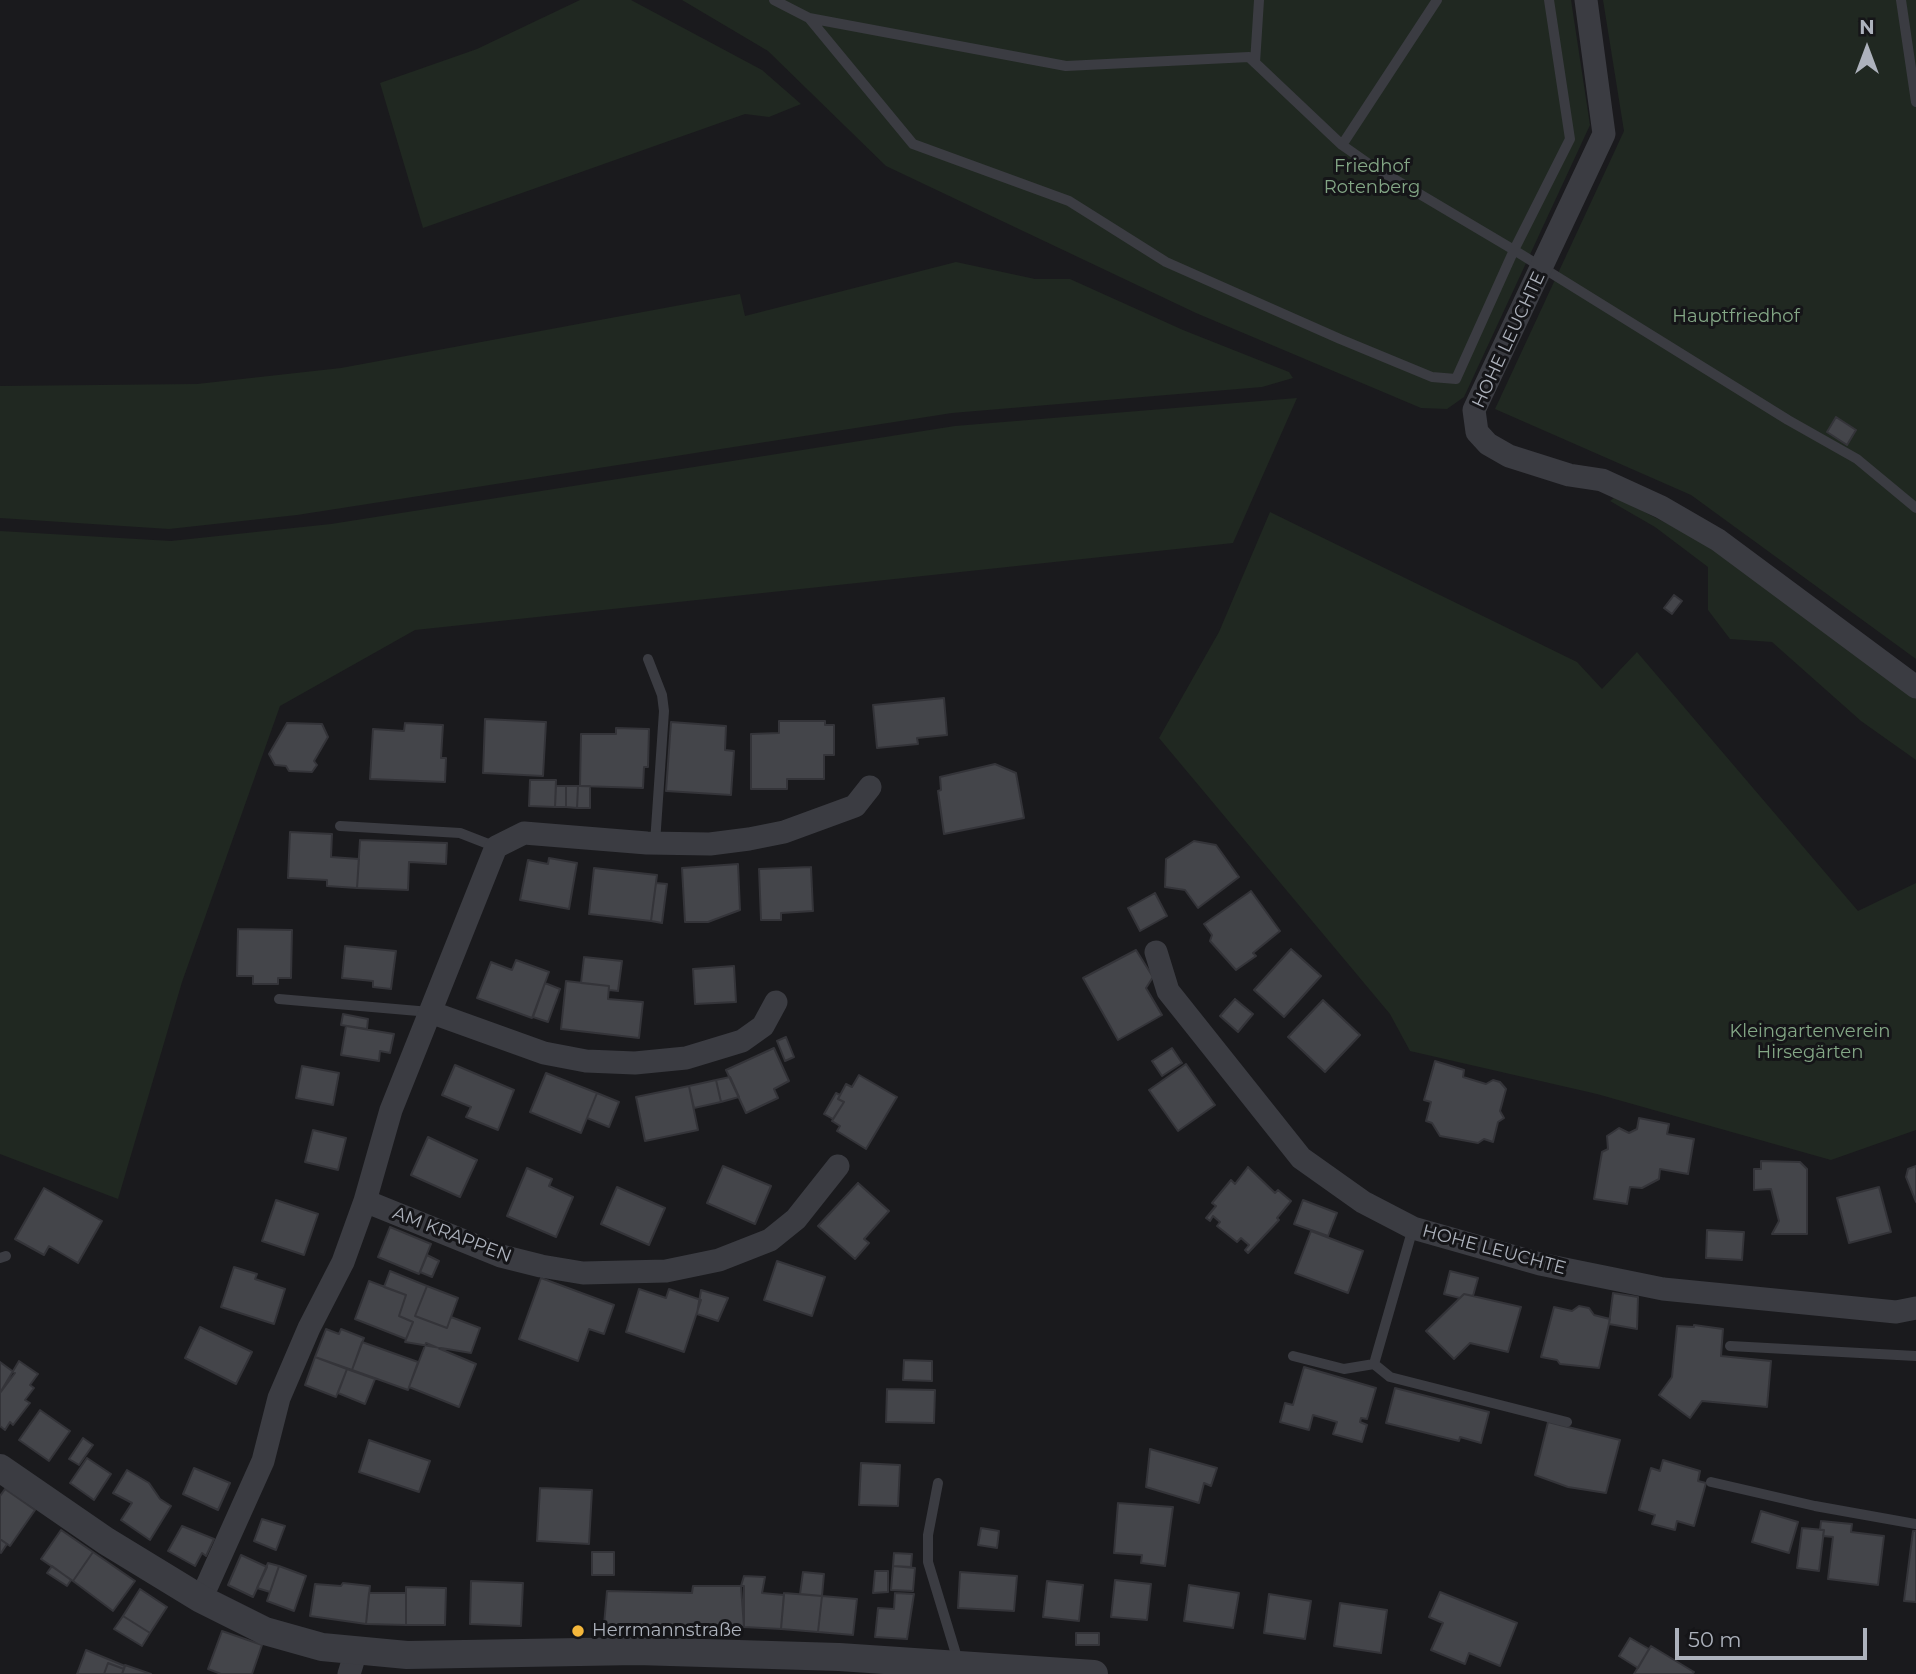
<!DOCTYPE html>
<html>
<head>
<meta charset="utf-8">
<style>
	body { margin:0 }
	#map { position:relative; width:1916px; height:1674px; overflow:hidden; background:#1a1a1d; font-family:Montserrat,sans-serif }
	canvas { display:block }
	.north { position:absolute; left:1832px; top:14px; width:70px; height:70px; -webkit-text-stroke:5px #151518; paint-order:stroke; rotate:0deg; font-size:19px; font-weight:700; line-height:28px; text-align:center; color:#adb2bc }
	.north::after { content:''; display:block; margin:auto; width:24px; height:32px; background:#adb2bc; clip-path:polygon(50% 0,100% 100%,50% 72%,0 100%) }
	.scale { position:absolute; left:1675px; top:1628px; width:192px; height:32px; box-sizing:border-box; border:4px solid #adb2bc; border-top:0; padding-left:9px; font-size:21px; line-height:24px; white-space:nowrap; color:#adb2bc; -webkit-text-stroke:5px #151518; paint-order:stroke }
</style>
</head>
<body>
<div id="map">
<canvas width="1916" height="1674"></canvas>
<div class="north">N</div>
<div class="scale">50 m</div>
</div>
<script>
const c = document.querySelector('canvas').getContext('2d');
c.lineJoin = 'round';
function paint(path, color) {
  c.fillStyle = color;
  c.fill(path, 'evenodd');
}
function toPath(rows) {
  const path = new Path2D();
  for (const r of rows) {
    path.moveTo(r[0], r[1]);
    for (let i = 2; i < r.length; i += 2) path.lineTo(r[i], r[i + 1]);
  }
  return path;
}
function strokePath(path, color, width, dash) {
  c.strokeStyle = color;
  c.lineWidth = width;
  c.lineCap = dash ? 'butt' : 'round';
  c.setLineDash(dash || []);
  c.stroke(path);
}
function label(font, color, halo, rows, align = 'center') {
  c.font = font + ' Montserrat,sans-serif';
  c.lineWidth = 6;
  c.setLineDash([]);
  c.textBaseline = 'middle';
  c.strokeStyle = halo;
  c.fillStyle = color;
  for (const [text, x, y, turn = 0] of rows) {
    c.save();
    c.translate(x, y);
    c.rotate((+turn || 0) * Math.PI / 180);
    c.textAlign = isNaN(turn) ? turn : align;
    if (halo) c.strokeText(text, 0, 0);
    c.fillText(text, 0, 0);
    c.restore();
  }
}
paint(toPath([
	[580,0,631,0,762,70,801,104,769,117,745,114,423,228,380,83,477,49],
	[682,0,1571,0,1590,125,1464,397,1447,409,1421,408,1196,313,886,166,768,51],
	[1603,0,1916,0,1916,659,1691,495,1495,409,1624,131],
	[956,262,1035,279,1070,279,1183,330,1289,372,1293,378,1262,387,952,413,297,515,169,529,0,518,0,386,197,384,341,368,740,294,745,316],
	[1297,398,1233,543,415,630,280,706,182,982,118,1199,0,1154,0,531,171,541,331,524,955,426],
	[1615,497,1715,548,1916,698,1916,760,1861,721,1772,642,1730,639,1708,610,1708,567,1655,527,1610,501],
	[1270,512,1577,662,1602,689,1637,652,1858,911,1916,883,1916,1130,1831,1160,1597,1094,1410,1051,1390,1014,1159,738,1219,632]
]), '#202821');
const building = toPath([
	[1836,417,1856,430,1847,445,1827,432,1836,417],
	[1674,595,1682,601,1672,614,1664,608,1674,595],
	[944,698,947,735,917,738,918,744,877,748,873,705,944,698],
	[485,719,546,722,543,776,483,773,485,719],
	[779,721,825,721,825,725,834,725,834,755,824,755,824,779,787,779,787,789,751,789,751,734,779,733,779,721],
	[671,722,726,726,725,750,734,751,731,795,666,791,671,722],
	[287,723,322,724,328,737,314,761,317,765,312,772,289,771,286,766,275,765,269,754,287,723],
	[405,723,443,725,441,758,446,758,445,782,370,779,373,729,404,731,405,723],
	[616,728,649,729,648,767,644,767,643,788,580,786,581,734,616,734,616,728],
	[995,764,1016,773,1024,818,944,834,938,791,941,790,940,777,995,764],
	[530,780,556,780,555,807,529,806,530,780],
	[556,786,566,786,566,807,555,807,556,786],
	[566,786,578,786,577,808,566,807,566,786],
	[578,786,590,786,590,808,577,808,578,786],
	[290,832,332,834,331,857,359,859,357,888,327,886,327,880,288,878,290,832],
	[360,840,447,843,446,864,409,862,408,890,357,888,360,840],
	[1194,841,1216,845,1239,877,1198,908,1185,890,1165,887,1166,859,1194,841],
	[549,858,577,863,569,909,520,900,528,860,548,864,549,858],
	[738,864,740,910,708,922,685,922,682,868,738,864],
	[811,867,813,911,781,913,781,920,761,920,759,869,811,867],
	[594,868,657,875,651,921,589,914,594,868],
	[656,883,667,884,662,923,651,921,656,883],
	[1251,891,1280,931,1253,953,1256,956,1236,970,1210,941,1212,935,1204,924,1251,891],
	[1155,893,1167,916,1140,931,1128,908,1155,893],
	[238,929,292,930,291,978,278,978,278,984,253,984,253,976,237,976,238,929],
	[345,946,396,951,391,989,373,987,373,981,342,978,345,946],
	[1291,949,1321,976,1284,1017,1254,990,1291,949],
	[1136,950,1153,977,1146,988,1162,1015,1118,1040,1083,978,1136,950],
	[584,957,622,961,618,991,609,990,609,986,581,983,584,957],
	[516,960,549,972,532,1018,477,998,491,962,512,970,516,960],
	[734,966,736,1002,695,1004,693,969,734,966],
	[566,981,609,986,608,999,643,1002,639,1038,561,1029,566,981],
	[545,983,560,989,548,1022,533,1017,545,983],
	[1235,999,1253,1014,1238,1032,1220,1016,1235,999],
	[1323,1000,1360,1035,1325,1072,1288,1037,1323,1000],
	[343,1014,368,1019,367,1029,341,1025,343,1014],
	[346,1026,394,1034,390,1053,380,1051,379,1061,341,1055,346,1026],
	[786,1037,794,1057,785,1061,777,1041,786,1037],
	[774,1048,789,1081,774,1089,778,1098,746,1113,726,1070,774,1048],
	[1172,1048,1182,1063,1162,1076,1152,1061,1172,1048],
	[1435,1061,1464,1070,1463,1077,1486,1084,1493,1080,1500,1082,1506,1089,1500,1111,1504,1118,1498,1122,1493,1142,1484,1139,1478,1143,1440,1136,1432,1123,1426,1121,1431,1102,1424,1100,1435,1061],
	[1186,1064,1215,1105,1178,1131,1149,1090,1186,1064],
	[455,1065,514,1090,498,1130,466,1117,471,1107,442,1095,455,1065],
	[302,1066,339,1073,333,1105,296,1098,302,1066],
	[546,1073,597,1093,581,1133,530,1112,546,1073],
	[859,1075,897,1097,866,1149,837,1131,840,1126,832,1121,844,1102,838,1099,846,1084,852,1087,859,1075],
	[730,1077,739,1097,721,1102,716,1080,730,1077],
	[716,1080,721,1102,694,1108,689,1086,716,1080],
	[689,1086,698,1130,645,1141,636,1097,689,1086],
	[597,1093,619,1102,609,1127,587,1118,597,1093],
	[836,1093,840,1095,838,1099,844,1102,833,1119,824,1114,836,1093],
	[1639,1118,1669,1124,1667,1134,1694,1139,1688,1174,1660,1169,1659,1179,1642,1188,1630,1187,1627,1204,1594,1199,1602,1152,1608,1149,1607,1136,1619,1128,1629,1133,1637,1129,1639,1118],
	[313,1130,346,1138,338,1170,305,1162,313,1130],
	[428,1137,477,1160,460,1197,411,1175,428,1137],
	[1761,1161,1800,1162,1807,1169,1807,1234,1772,1234,1779,1221,1771,1189,1754,1190,1754,1169,1761,1169,1761,1161],
	[723,1166,771,1186,755,1224,707,1203,723,1166],
	[1916,1166,1916,1202,1906,1177,1908,1169,1916,1166],
	[1248,1167,1275,1193,1278,1190,1291,1201,1277,1218,1279,1220,1248,1253,1245,1250,1249,1245,1241,1238,1237,1242,1217,1226,1220,1222,1213,1216,1210,1221,1206,1218,1216,1206,1212,1203,1231,1180,1235,1184,1248,1167],
	[527,1168,552,1179,549,1186,573,1197,556,1237,507,1216,527,1168],
	[858,1183,889,1211,864,1239,869,1243,855,1259,818,1226,858,1183],
	[617,1187,665,1208,649,1245,601,1224,617,1187],
	[1879,1187,1891,1232,1849,1243,1837,1198,1879,1187],
	[44,1188,102,1221,78,1263,49,1246,44,1255,15,1239,44,1188],
	[276,1200,318,1214,304,1255,262,1241,276,1200],
	[1303,1200,1337,1213,1328,1236,1294,1224,1303,1200],
	[390,1227,431,1244,419,1274,378,1257,390,1227],
	[1707,1230,1744,1232,1742,1260,1706,1258,1707,1230],
	[1311,1231,1363,1251,1348,1293,1295,1273,1311,1231],
	[427,1255,439,1261,432,1277,420,1272,427,1255],
	[777,1261,825,1277,812,1316,764,1300,777,1261],
	[234,1267,257,1274,255,1279,285,1289,274,1324,221,1307,234,1267],
	[390,1271,427,1286,415,1316,447,1328,451,1317,480,1328,471,1353,405,1342,413,1322,399,1316,406,1295,384,1287,390,1271],
	[1450,1271,1478,1278,1473,1296,1464,1294,1460,1298,1444,1294,1450,1271],
	[541,1278,614,1305,604,1334,589,1329,578,1361,519,1339,541,1278],
	[369,1281,406,1295,399,1316,413,1322,406,1339,355,1319,369,1281],
	[427,1286,458,1298,447,1328,415,1316,427,1286],
	[639,1289,666,1298,669,1289,701,1300,684,1352,626,1332,639,1289],
	[701,1290,728,1298,718,1321,697,1314,701,1290],
	[1613,1293,1638,1297,1637,1329,1609,1324,1613,1293],
	[1464,1294,1521,1307,1508,1352,1470,1343,1454,1359,1426,1331,1464,1294],
	[1579,1306,1589,1308,1594,1315,1610,1319,1599,1368,1560,1364,1557,1360,1541,1357,1554,1307,1572,1311,1579,1306],
	[1694,1325,1723,1329,1721,1356,1771,1361,1767,1407,1702,1401,1690,1418,1659,1395,1672,1377,1677,1326,1694,1327,1694,1325],
	[200,1327,252,1352,236,1384,185,1358,200,1327],
	[326,1329,339,1334,341,1329,364,1338,352,1370,315,1357,326,1329],
	[362,1342,418,1362,408,1390,352,1370,362,1342],
	[426,1343,476,1364,459,1407,409,1387,426,1343],
	[315,1357,347,1369,336,1397,305,1385,315,1357],
	[904,1360,932,1361,932,1381,903,1380,904,1360],
	[19,1361,38,1374,30,1385,34,1388,25,1400,30,1403,13,1425,10,1422,5,1430,0,1426,0,1393,19,1361],
	[0,1362,15,1373,0,1393,0,1362],
	[1304,1367,1376,1388,1367,1419,1361,1418,1360,1422,1367,1425,1362,1442,1333,1434,1337,1422,1313,1415,1309,1430,1280,1422,1285,1403,1293,1405,1304,1367],
	[347,1369,375,1379,365,1404,338,1393,347,1369],
	[1395,1388,1489,1412,1481,1443,1460,1437,1459,1441,1386,1423,1395,1388],
	[887,1389,935,1390,934,1423,886,1422,887,1389],
	[40,1410,70,1431,49,1461,19,1440,40,1410],
	[1548,1422,1620,1440,1606,1493,1568,1487,1535,1475,1548,1422],
	[83,1438,93,1445,79,1465,69,1459,83,1438],
	[369,1440,430,1461,419,1492,359,1472,369,1440],
	[1150,1449,1217,1468,1211,1486,1204,1483,1199,1503,1146,1487,1150,1449],
	[87,1458,111,1474,94,1500,70,1483,87,1458],
	[1663,1460,1700,1471,1698,1481,1706,1483,1694,1526,1677,1521,1675,1530,1652,1524,1655,1515,1639,1510,1651,1468,1660,1471,1663,1460],
	[861,1463,900,1465,898,1506,859,1505,861,1463],
	[194,1468,230,1483,218,1510,183,1494,194,1468],
	[127,1470,149,1483,160,1499,171,1506,150,1540,121,1520,132,1503,113,1493,127,1470],
	[540,1488,592,1490,589,1544,537,1541,540,1488],
	[5,1489,35,1510,10,1546,0,1539,0,1496,5,1489],
	[1118,1503,1173,1507,1165,1566,1141,1563,1142,1555,1114,1553,1118,1503],
	[1761,1511,1798,1522,1789,1553,1752,1542,1761,1511],
	[262,1519,285,1526,276,1550,254,1541,262,1519],
	[1821,1521,1852,1524,1851,1532,1884,1536,1878,1585,1828,1579,1833,1537,1823,1536,1824,1530,1820,1530,1821,1521],
	[182,1526,214,1539,206,1556,202,1553,195,1566,168,1551,182,1526],
	[981,1528,999,1531,997,1548,978,1545,981,1528],
	[1802,1528,1824,1530,1819,1571,1797,1568,1802,1528],
	[61,1530,93,1552,73,1581,41,1559,61,1530],
	[1913,1531,1916,1531,1916,1602,1904,1601,1913,1531],
	[0,1539,7,1544,1,1553,0,1552,0,1539],
	[93,1552,135,1581,113,1611,73,1581,93,1552],
	[592,1552,614,1552,614,1575,592,1575,592,1552],
	[894,1553,912,1554,911,1567,893,1566,894,1553],
	[241,1555,267,1567,253,1597,228,1585,241,1555],
	[268,1563,279,1566,270,1592,257,1588,268,1563],
	[52,1566,71,1580,67,1586,47,1573,52,1566],
	[279,1566,306,1576,294,1611,267,1601,279,1566],
	[893,1566,915,1568,913,1591,891,1590,893,1566],
	[875,1571,888,1571,888,1592,873,1593,875,1571],
	[803,1572,824,1574,822,1596,800,1594,803,1572],
	[960,1572,1017,1576,1014,1611,958,1608,960,1572],
	[744,1576,765,1577,762,1593,784,1595,781,1629,744,1627,741,1586,744,1576],
	[1115,1580,1151,1584,1147,1620,1111,1617,1115,1580],
	[471,1581,523,1583,521,1626,470,1624,471,1581],
	[1047,1581,1083,1585,1079,1621,1043,1617,1047,1581],
	[343,1583,370,1586,366,1624,310,1616,315,1584,341,1586,343,1583],
	[1189,1585,1239,1593,1233,1628,1184,1621,1189,1585],
	[693,1586,744,1586,744,1627,604,1625,607,1591,692,1593,693,1586],
	[406,1587,446,1588,445,1625,406,1625,406,1587],
	[140,1589,167,1607,150,1633,123,1616,140,1589],
	[1440,1592,1517,1623,1500,1666,1469,1653,1465,1664,1431,1650,1443,1623,1429,1617,1440,1592],
	[369,1593,406,1593,406,1625,366,1624,369,1593],
	[784,1593,822,1596,818,1632,781,1629,784,1593],
	[895,1593,914,1594,907,1639,875,1637,878,1608,894,1609,895,1593],
	[1269,1594,1311,1601,1305,1639,1264,1633,1269,1594],
	[822,1596,857,1599,853,1635,818,1632,822,1596],
	[1340,1603,1387,1610,1381,1653,1334,1646,1340,1603],
	[123,1616,150,1633,142,1646,114,1629,123,1616],
	[222,1631,262,1645,252,1674,221,1674,208,1669,222,1631],
	[1076,1633,1099,1633,1099,1645,1076,1645,1076,1633],
	[1630,1638,1649,1649,1638,1668,1619,1656,1630,1638],
	[1651,1646,1694,1672,1692,1674,1634,1674,1651,1646],
	[86,1650,125,1666,124,1669,108,1663,104,1674,77,1674,86,1650],
	[108,1663,124,1669,122,1674,104,1674,108,1663],
	[125,1665,151,1674,122,1674,125,1665]
]);
paint(building, '#44454a');
strokePath(building, '#343439', 2);
strokePath(toPath([
	[774,0,809,18,1066,66,1249,57,1342,145,1369,164,1514,250,1788,420,1857,459,1916,508],
	[1901,0,1916,102],
	[809,18,913,144,1069,201,1166,262,1340,339,1432,377,1456,379,1514,250,1570,139,1549,0],
	[1255,63,1259,0],
	[1342,145,1437,0],
	[648,659,662,695,664,711,655,843],
	[340,826,460,833,496,847],
	[279,999,430,1012],
	[1413,1228,1374,1364,1390,1377,1567,1422],
	[0,1258,6,1256],
	[1730,1346,1916,1356],
	[1293,1356,1344,1369,1374,1364],
	[1711,1482,1815,1506,1916,1524],
	[938,1483,928,1535,928,1562,959,1664]
]), '#3b3c42', 10);
strokePath(toPath([
	[1586,0,1604,134,1474,410,1477,432,1488,444,1509,456,1569,475,1602,480,1661,507,1718,540,1916,687],
	[1156,952,1168,991,1301,1158,1363,1202,1413,1228,1540,1264,1663,1289,1896,1312,1916,1308],
	[430,1012,544,1053,586,1061,635,1063,686,1058,742,1041,763,1026,776,1002],
	[365,1201,501,1256,541,1266,583,1273,666,1271,719,1260,770,1240,796,1219,838,1166],
	[201,1599,263,1461,279,1398,309,1328,343,1262,365,1201,391,1110,496,847,524,833,647,843,710,844,749,839,784,832,855,806,870,787],
	[349,1674,356,1651]
]), '#3b3c42', 23);
strokePath(toPath([
	[0,1468,106,1541,201,1599,265,1631,322,1647,407,1655,637,1651,839,1657,1094,1674]
]), '#3b3c42', 28);
for (const [x, y, r, color] of [
	[578,1631,7,"#f4b73b"]
]) {
  const dot = new Path2D();
  dot.arc(x, y, r, 0, 2 * Math.PI);
  c.fillStyle = color;
  c.fill(dot);
  strokePath(dot, '#151518', 2.5);
}
label('18px', '#84a786', '#151518', [
	["Friedhof",1372,167],
	["Rotenberg",1372,188],
	["Hauptfriedhof",1736,317],
	["Kleingartenverein",1810,1032],
	["Hirsegärten",1810,1053]
]);
label('18px', '#adb2bc', '#151518', [
	["HOHE LEUCHTE",1509,340,-65],
	["AM KRAPPEN",452,1235,21],
	["HOHE LEUCHTE",1494,1250,15]
]);
label('18px', '#adb2bc', '#151518', [
	["Herrmannstraße",592,1631]
], 'left');
</script>
</body>
</html>
